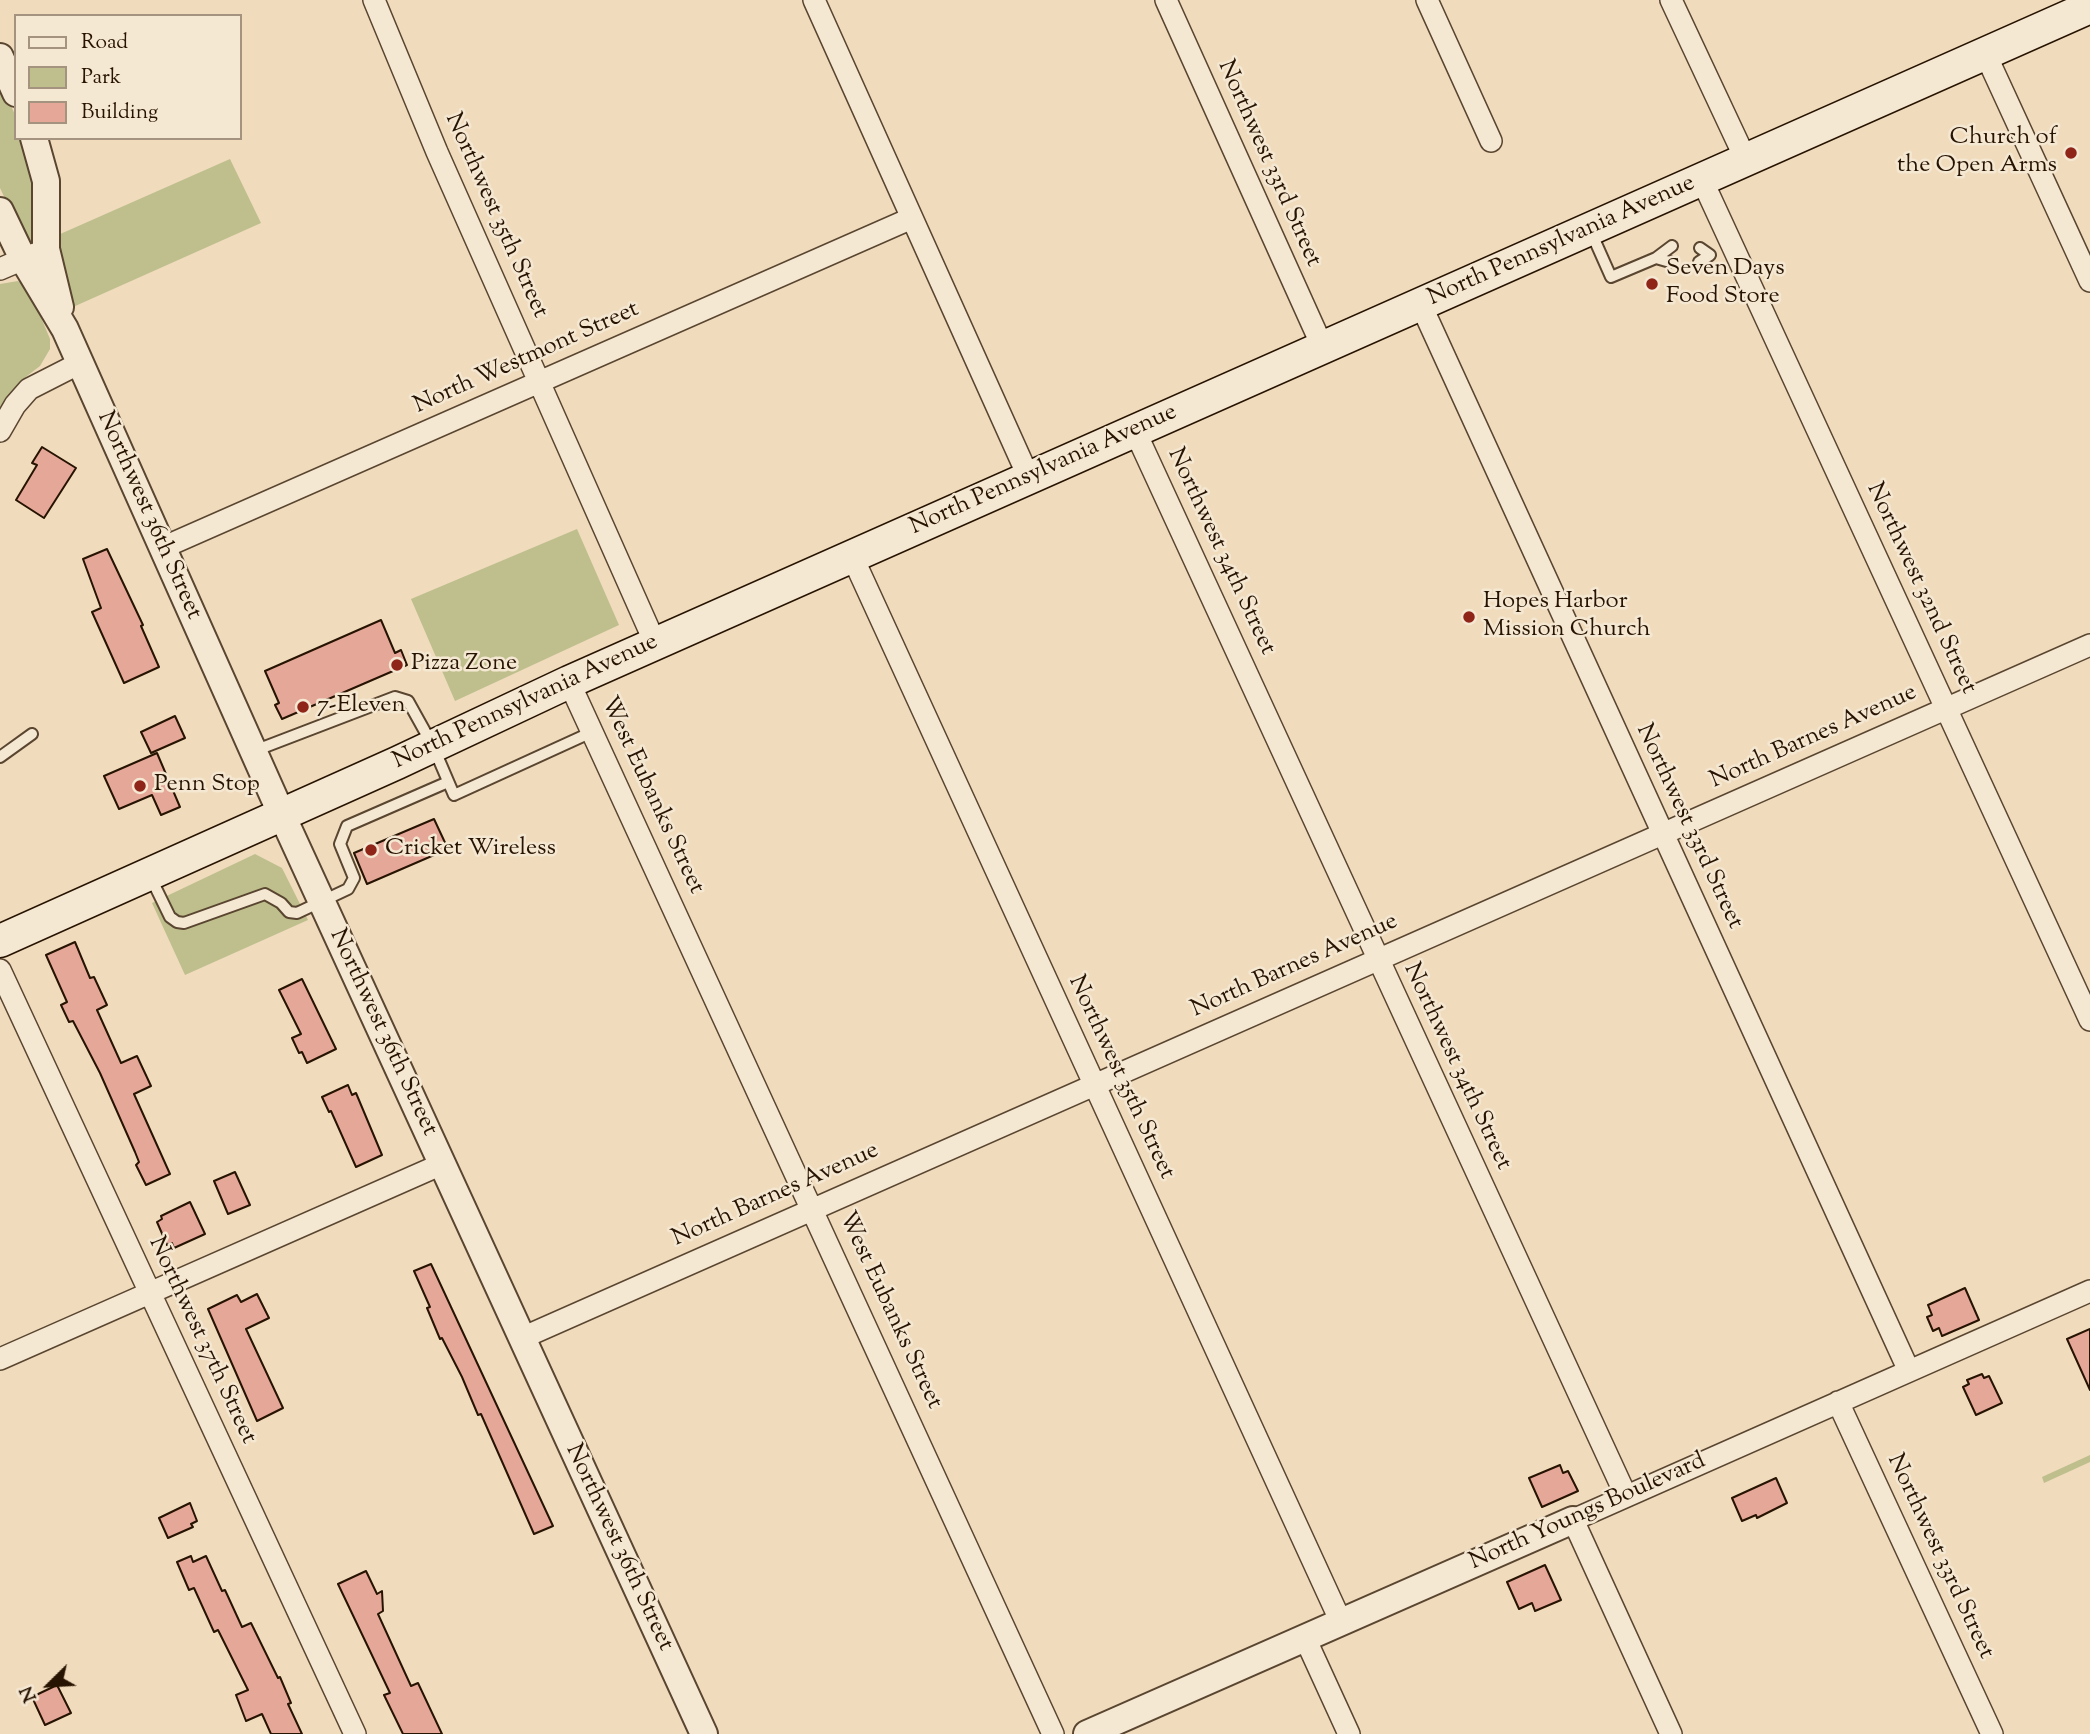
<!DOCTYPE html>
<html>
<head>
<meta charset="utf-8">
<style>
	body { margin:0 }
	#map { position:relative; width:2090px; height:1734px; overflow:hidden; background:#f0dbbc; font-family:"Sorts Mill Goudy",serif }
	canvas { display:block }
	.legend { position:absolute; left:14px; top:14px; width:228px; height:126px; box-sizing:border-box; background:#f5e8d3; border:2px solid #a3937f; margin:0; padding:9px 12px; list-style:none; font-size:21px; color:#271301 }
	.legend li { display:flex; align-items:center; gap:14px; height:35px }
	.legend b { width:35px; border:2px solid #a3937f }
	.north { position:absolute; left:14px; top:1650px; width:70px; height:70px; -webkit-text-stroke:5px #f5e8d3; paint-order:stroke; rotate:246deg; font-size:19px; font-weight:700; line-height:28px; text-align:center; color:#271301 }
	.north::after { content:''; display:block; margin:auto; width:24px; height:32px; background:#271301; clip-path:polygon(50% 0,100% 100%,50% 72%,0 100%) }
</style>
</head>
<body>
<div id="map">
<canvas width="2090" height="1734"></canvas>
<ul class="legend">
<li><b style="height:9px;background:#f5e8d3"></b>Road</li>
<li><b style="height:19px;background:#bebf8d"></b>Park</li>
<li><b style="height:19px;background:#e5a798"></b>Building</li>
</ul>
<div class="north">N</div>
</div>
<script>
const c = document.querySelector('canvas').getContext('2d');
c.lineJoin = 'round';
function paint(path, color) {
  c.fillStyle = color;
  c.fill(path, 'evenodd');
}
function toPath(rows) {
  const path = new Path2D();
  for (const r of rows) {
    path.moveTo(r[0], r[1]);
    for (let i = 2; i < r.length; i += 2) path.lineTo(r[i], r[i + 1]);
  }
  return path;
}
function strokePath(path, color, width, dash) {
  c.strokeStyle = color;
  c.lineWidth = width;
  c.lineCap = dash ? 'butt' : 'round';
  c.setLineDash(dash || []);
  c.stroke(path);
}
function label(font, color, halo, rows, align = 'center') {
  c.font = font + ' "Sorts Mill Goudy",serif';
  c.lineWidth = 5;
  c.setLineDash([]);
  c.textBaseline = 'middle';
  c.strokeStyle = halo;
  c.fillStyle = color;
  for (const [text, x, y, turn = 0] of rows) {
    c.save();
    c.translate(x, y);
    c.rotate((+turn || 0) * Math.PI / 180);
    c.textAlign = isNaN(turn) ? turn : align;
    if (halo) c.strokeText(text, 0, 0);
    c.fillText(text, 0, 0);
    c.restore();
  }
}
paint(toPath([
	[0,81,16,117,16,138,22,138,33,175,36,234,29,242,24,239,0,188],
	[230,159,261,223,73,307,62,285,57,266,58,235],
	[18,281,30,291,50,339,50,349,40,366,23,379,0,411,0,284],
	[577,529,619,625,455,701,411,599],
	[255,854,282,868,308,920,185,975,152,903],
	[2090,1455,2090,1462,2044,1483,2042,1477]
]), '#bebf8d');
const building = toPath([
	[42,447,76,468,44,518,16,500,37,465,32,463,42,447],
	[107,549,143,625,141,626,159,667,124,683,92,612,101,608,83,559,107,549],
	[381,620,395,653,401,650,407,665,282,719,275,705,279,703,265,671,381,620],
	[175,716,185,738,151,753,141,732,175,716],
	[157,753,180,807,161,815,152,795,119,809,104,776,157,753],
	[434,819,448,849,367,884,354,853,434,819],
	[75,942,90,978,94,977,107,1005,97,1010,121,1063,137,1056,151,1086,134,1094,170,1174,146,1185,136,1165,139,1162,135,1152,100,1073,73,1021,69,1022,61,1005,67,1002,46,955,75,942],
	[302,979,336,1049,307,1063,302,1052,299,1053,292,1038,301,1034,279,990,302,979],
	[348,1085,352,1095,356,1093,382,1155,356,1167,331,1111,329,1112,322,1097,348,1085],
	[235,1172,250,1205,228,1214,214,1181,235,1172],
	[190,1202,205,1234,174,1248,172,1243,167,1245,157,1222,162,1219,161,1216,190,1202],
	[431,1264,553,1526,534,1534,481,1414,478,1415,462,1377,442,1338,440,1339,427,1308,430,1307,414,1271,431,1264],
	[1965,1288,1979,1320,1942,1336,1939,1328,1933,1331,1927,1317,1932,1315,1928,1305,1965,1288],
	[257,1294,269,1318,246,1329,283,1408,257,1421,208,1309,237,1295,241,1302,257,1294],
	[2090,1329,2090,1390,2067,1339,2090,1329],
	[1982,1374,1984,1378,1989,1376,2002,1403,1976,1415,1963,1387,1969,1384,1967,1380,1982,1374],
	[1560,1465,1563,1473,1568,1471,1578,1491,1542,1507,1529,1478,1560,1465],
	[1776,1478,1787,1503,1757,1518,1756,1515,1742,1521,1732,1498,1776,1478],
	[190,1503,197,1521,191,1524,193,1527,168,1538,159,1518,190,1503],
	[191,1556,193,1562,206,1556,222,1591,225,1590,242,1627,251,1623,278,1678,280,1677,291,1703,288,1704,302,1734,271,1734,262,1714,246,1721,236,1695,248,1690,218,1630,214,1632,194,1588,189,1590,177,1562,191,1556],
	[1545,1565,1561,1600,1535,1611,1532,1603,1519,1609,1507,1582,1545,1565],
	[366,1571,377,1594,382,1591,383,1611,378,1614,405,1673,411,1686,418,1683,442,1734,403,1734,384,1695,390,1693,338,1584,366,1571],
	[57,1685,71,1713,45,1725,32,1697,57,1685]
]);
paint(building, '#e5a798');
strokePath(building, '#271301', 2);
const service = toPath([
	[1591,232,1611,277,1656,258,1670,262],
	[1656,258,1672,246],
	[1699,262,1710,255,1700,248],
	[254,751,395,697,408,701,433,746,454,795,592,732],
	[0,757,32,734],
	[150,876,170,917,177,922,184,923,265,894,281,903,289,912,297,913,348,889,354,878,340,844,347,826,448,782]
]);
const minor = toPath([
	[374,0,437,152,655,643],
	[814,0,1029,478],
	[1166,0,1323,348],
	[1427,0,1491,141],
	[1671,0,1746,160],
	[1985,53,2090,281],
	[1702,180,2090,1020],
	[0,269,35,254],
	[1421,305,1909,1371],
	[0,431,15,405,29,389,80,363],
	[1135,431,1626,1496],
	[162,548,912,218],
	[852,556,1341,1622],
	[569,682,1053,1734],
	[0,970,355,1734],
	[522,1338,2090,645],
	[0,1359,442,1164],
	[1838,1402,1992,1734],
	[1305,1638,1349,1734],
	[1671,1734,1573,1520,2090,1291]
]);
const tertiary = toPath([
	[0,57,16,93],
	[34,138,46,181,46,249,60,307],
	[0,211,23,259,65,329,281,813,704,1734],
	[1087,1734,1573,1520]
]);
const secondary = toPath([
	[0,941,397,763,569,682,2090,7]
]);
strokePath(service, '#594530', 14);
strokePath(minor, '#594530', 24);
strokePath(tertiary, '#594530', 30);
strokePath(secondary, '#271301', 35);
strokePath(service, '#f5e8d3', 10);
strokePath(minor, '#f5e8d3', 21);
strokePath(tertiary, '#f5e8d3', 26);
strokePath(secondary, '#f5e8d3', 32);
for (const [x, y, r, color] of [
	[2071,153,7,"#8f2418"],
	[1652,284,7,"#8f2418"],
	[1469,617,7,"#8f2418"],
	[397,665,7,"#8f2418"],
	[303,707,7,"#8f2418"],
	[140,786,7,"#8f2418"],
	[371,850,7,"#8f2418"]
]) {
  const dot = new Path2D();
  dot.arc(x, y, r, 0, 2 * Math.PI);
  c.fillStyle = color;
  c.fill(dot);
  strokePath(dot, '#f5e8d3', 2.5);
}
label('24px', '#271301', '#f5e8d3', [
	["Church of",2057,139,"right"],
	["the Open Arms",2057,167,"right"],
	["Seven Days",1666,270],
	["Food Store",1666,298],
	["Hopes Harbor",1483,603],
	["Mission Church",1483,631],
	["Pizza Zone",411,665],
	["7-Eleven",317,707],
	["Penn Stop",154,786],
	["Cricket Wireless",385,850]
], 'left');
label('24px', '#271301', '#f5e8d3', [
	["Northwest 33rd Street",1268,164,66],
	["Northwest 35th Street",495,216,66],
	["North Pennsylvania Avenue",1562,242,-24],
	["North Westmont Street",527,359,-24],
	["North Pennsylvania Avenue",1044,471,-24],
	["Northwest 36th Street",148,516,66],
	["Northwest 34th Street",1220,552,65],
	["Northwest 32nd Street",1920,589,65],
	["North Pennsylvania Avenue",526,703,-25],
	["North Barnes Avenue",1814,738,-24],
	["West Eubanks Street",651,796,65],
	["Northwest 33rd Street",1688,827,65],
	["North Barnes Avenue",1295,967,-24],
	["Northwest 36th Street",382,1033,65],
	["Northwest 34th Street",1456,1067,65],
	["Northwest 35th Street",1120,1078,65],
	["North Barnes Avenue",776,1196,-24],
	["West Eubanks Street",889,1311,65],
	["Northwest 37th Street",201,1341,65],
	["North Youngs Boulevard",1588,1513,-24],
	["Northwest 36th Street",618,1548,65],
	["Northwest 33rd Street",1939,1557,65]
]);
</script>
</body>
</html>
